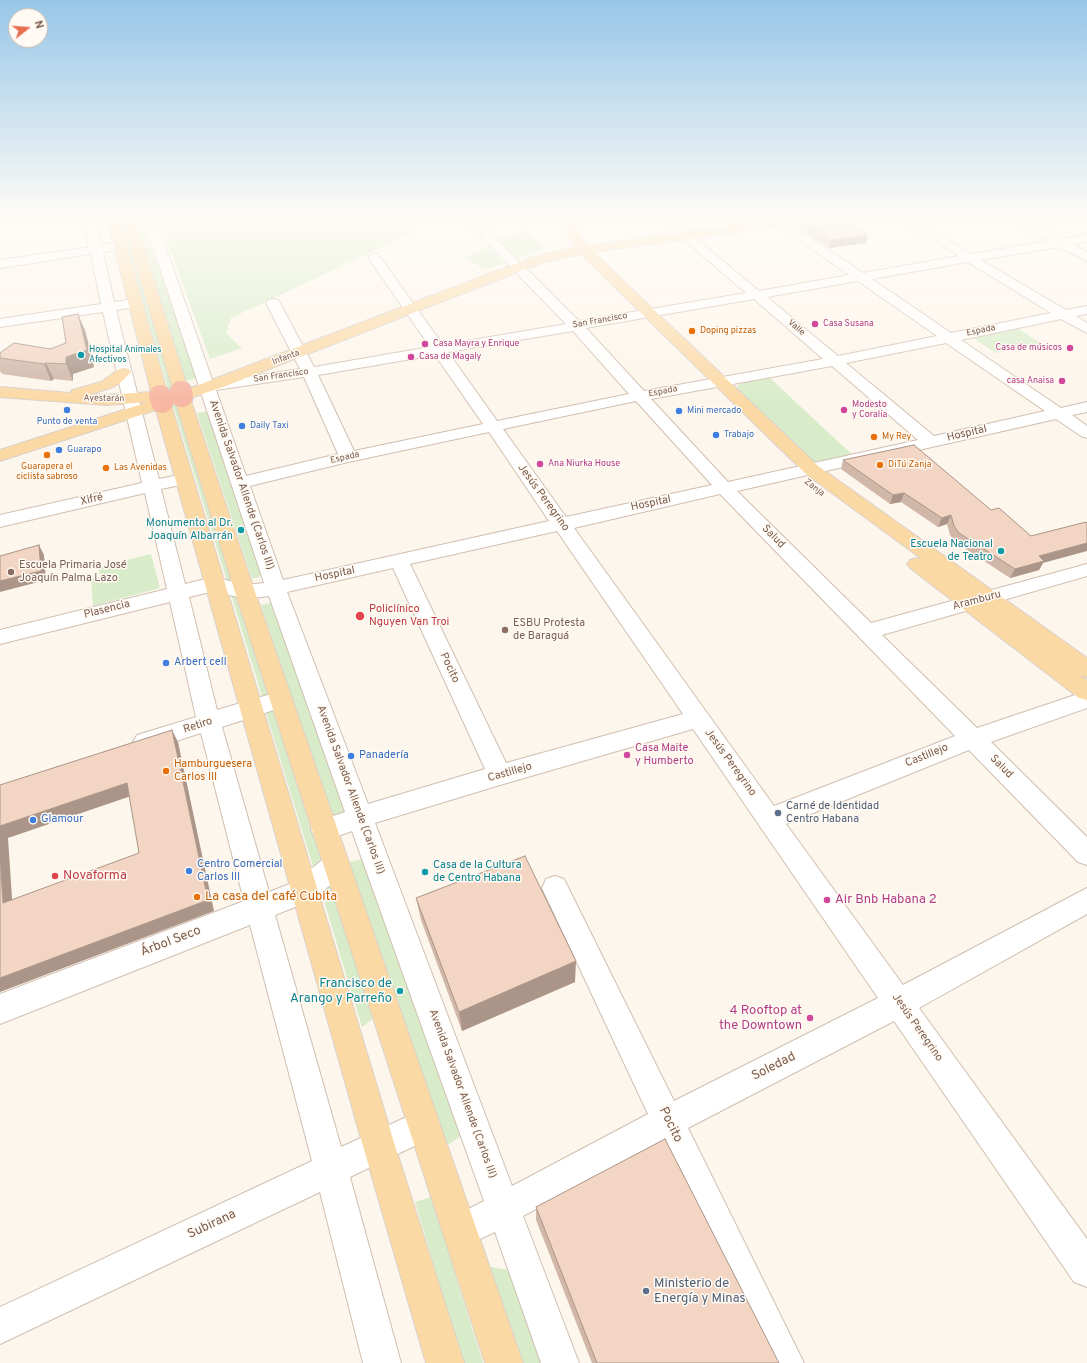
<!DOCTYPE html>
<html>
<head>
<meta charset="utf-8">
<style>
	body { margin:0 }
	#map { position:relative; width:1087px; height:1363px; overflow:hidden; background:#fdf6ec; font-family:Overpass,sans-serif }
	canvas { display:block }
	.north { position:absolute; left:8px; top:8px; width:40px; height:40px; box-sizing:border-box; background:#fffaf3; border:1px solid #cabbb1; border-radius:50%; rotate:73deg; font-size:11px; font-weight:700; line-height:16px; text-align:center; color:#7a5c4d }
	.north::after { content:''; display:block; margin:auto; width:14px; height:18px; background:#e76f51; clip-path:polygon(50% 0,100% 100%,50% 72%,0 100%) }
</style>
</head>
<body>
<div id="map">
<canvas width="1087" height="1363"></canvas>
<div class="north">N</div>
</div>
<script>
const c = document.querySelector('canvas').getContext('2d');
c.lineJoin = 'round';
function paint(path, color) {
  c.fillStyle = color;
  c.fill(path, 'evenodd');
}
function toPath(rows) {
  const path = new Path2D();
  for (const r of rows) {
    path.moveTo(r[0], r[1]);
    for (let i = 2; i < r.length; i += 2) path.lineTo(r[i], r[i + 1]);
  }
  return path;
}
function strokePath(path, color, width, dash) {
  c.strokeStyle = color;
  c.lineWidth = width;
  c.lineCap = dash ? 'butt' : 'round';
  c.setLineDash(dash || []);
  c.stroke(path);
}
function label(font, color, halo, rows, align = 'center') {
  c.font = font + ' Overpass,sans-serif';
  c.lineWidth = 3;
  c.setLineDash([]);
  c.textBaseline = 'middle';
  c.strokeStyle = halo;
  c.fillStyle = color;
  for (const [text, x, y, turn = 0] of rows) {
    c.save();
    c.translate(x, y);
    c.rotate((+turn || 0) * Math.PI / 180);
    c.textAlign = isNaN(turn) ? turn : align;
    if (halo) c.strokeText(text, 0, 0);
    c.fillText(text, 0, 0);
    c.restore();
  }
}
paint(toPath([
	[116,214,120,214,175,389,169,391],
	[130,214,139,214,197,378,186,381],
	[157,214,404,214,412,233,231,318,226,333,242,348,210,359],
	[527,230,545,249,511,259,494,241],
	[489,248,504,263,485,270,464,257],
	[1017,328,1042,344,996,353,972,337],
	[769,377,832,436,857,459,812,470,737,392,738,385,742,383],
	[173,405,181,406,236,583,227,581],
	[208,411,266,575,252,579,197,413],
	[151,554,160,588,93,606,91,579,100,577,99,567],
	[230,591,240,593,272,696,263,700],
	[275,602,350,815,332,819,261,605],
	[276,706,325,864,315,873,265,709],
	[365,858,462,1135,442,1149,347,863],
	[330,879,374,1018,362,1027,320,888],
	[431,1197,483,1363,463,1363,415,1202],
	[481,1265,509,1270,542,1363,514,1363]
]), '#d8ecc9');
const minor = toPath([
	[0,214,14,214,12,216,0,218,0,214],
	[82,214,94,214,101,245,121,242,127,246,125,249,103,252,114,302,135,299,140,300,142,303,140,306,116,310,159,479,184,474,190,475,193,479,190,483,161,489,185,584,214,577,245,585,264,583,142,214,154,214,213,382,300,369,266,303,268,300,273,299,278,300,280,303,314,367,430,347,368,257,374,253,378,254,443,345,566,324,459,214,471,214,579,321,746,293,654,214,667,214,759,291,849,275,763,214,776,214,863,273,959,256,891,214,905,214,972,254,1048,241,1000,214,1015,214,1062,239,1087,234,1087,242,1072,244,1087,252,1087,261,1058,247,981,260,1066,310,1087,306,1087,314,1076,316,1087,323,1087,333,1061,319,961,340,1061,408,1087,402,1087,412,1072,415,1087,426,1087,438,1081,436,1056,419,737,491,871,623,1087,564,1087,576,882,635,977,728,1087,691,1087,708,991,742,1087,837,1087,865,1078,862,969,750,786,824,903,985,1087,888,1087,914,919,1008,1087,1239,1087,1287,1074,1282,894,1021,688,1128,804,1363,765,1363,661,1142,523,1216,579,1363,541,1363,495,1232,461,1248,449,1243,444,1231,449,1219,484,1201,352,831,324,841,315,838,311,830,315,822,345,812,269,596,245,599,214,591,189,597,217,710,281,691,289,693,292,699,289,705,222,727,269,892,295,882,327,856,336,852,345,856,349,864,345,872,313,900,275,915,341,1147,424,1109,435,1114,440,1125,435,1136,350,1177,401,1363,363,1363,320,1192,0,1344,0,1307,312,1161,250,925,0,1024,0,994,244,901,201,733,145,751,137,749,133,742,137,735,196,717,170,602,0,644,0,630,167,589,145,493,0,527,0,515,142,483,103,312,0,327,0,319,101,304,91,254,0,268,0,260,89,247,82,214],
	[968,262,1051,313,951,333,872,279,968,262],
	[858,281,937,336,838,356,767,297,858,281],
	[754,299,823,359,644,391,586,328,754,299],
	[573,331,629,394,497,421,448,352,573,331],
	[946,343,1045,411,934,436,846,363,946,343],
	[435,355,483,424,354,451,318,375,435,355],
	[832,366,918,440,728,482,651,399,832,366],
	[304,377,338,454,246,476,216,390,304,377],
	[636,401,712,485,566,517,503,429,636,401],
	[489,432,549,521,283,580,250,486,348,462,489,432],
	[720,494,859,637,955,736,774,806,574,528,720,494],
	[557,531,683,714,506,763,410,564,557,531],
	[393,568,485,769,368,804,287,592,393,568],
	[693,729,878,998,674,1101,564,879,555,876,546,879,542,888,648,1114,512,1186,375,823,500,785,693,729],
	[599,214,632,214,626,217,563,225,557,222,563,219,599,214]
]);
const major = toPath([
	[106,214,118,214,168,396,174,393,121,214,133,214,188,389,533,257,576,247,552,214,564,214,587,246,818,214,848,214,842,217,593,252,818,466,1087,658,1087,677,1079,675,1087,680,1087,700,1079,698,910,568,907,564,910,560,917,558,922,559,806,474,581,254,541,263,223,387,190,398,255,592,523,1363,485,1363,235,592,176,403,171,405,395,1146,464,1363,426,1363,363,1146,156,410,0,461,0,450,148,402,106,405,0,397,0,387,70,393,72,390,101,382,119,369,124,368,129,369,131,372,120,383,111,388,90,394,106,395,151,392,106,214]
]);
const highway = toPath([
	[181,392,182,396],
	[160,396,162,402]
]);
strokePath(minor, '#d1beb0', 2);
strokePath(major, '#dad1cd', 2);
strokePath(highway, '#dad1cd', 24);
paint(minor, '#fff');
paint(major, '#fbd9a5');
strokePath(highway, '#f7b7a3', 22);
paint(toPath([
	[800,219,866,243,829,248,798,227],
	[85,330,94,367,73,374,73,381,54,379,51,381,2,374,0,371,0,353,50,349,66,343],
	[843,460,1043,563,1039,570,1010,578,955,542,950,535,947,524,938,527,901,502,890,504,841,469],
	[416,898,575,982,462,1031,421,920],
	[536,1207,779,1363,592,1363,536,1220]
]), '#d1b7a8');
paint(toPath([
	[868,235,866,243,829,248,831,240],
	[78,314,85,330,94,367,73,374,73,381,66,364,66,357],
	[46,363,54,379,51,381,44,364],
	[904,493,901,502,890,504,893,495],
	[951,515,947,524,938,527,942,518],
	[1087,543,1087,551,1043,563,1039,570,1010,578,1015,569,1039,556],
	[39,545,44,555,46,580,0,592,0,581],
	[172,730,178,742,214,911,0,992,0,978,208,900],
	[127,783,134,795,8,838,13,913,3,903,0,854,0,826],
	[576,961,575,982,462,1031,459,1012]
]), '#aa9588');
const building = toPath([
	[838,214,868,235,831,240,800,219,838,214],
	[78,314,87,350,66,357,66,364,46,363,44,364,0,358,0,353,14,343,50,349,66,343,62,317,78,314],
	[914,445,991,510,999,508,1031,536,1086,522,1087,523,1087,543,1039,556,1044,561,1015,569,959,533,954,526,951,515,942,518,904,493,893,495,843,460,914,445],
	[39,545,41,571,0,581,0,556,39,545],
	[172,730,208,900,0,978,0,854,3,903,139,853,127,783,0,826,0,785,172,730],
	[525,856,576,961,459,1012,416,898,525,856],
	[665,1139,779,1363,597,1363,536,1207,665,1139]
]);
paint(building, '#f3d5c3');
strokePath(building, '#aa9588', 1);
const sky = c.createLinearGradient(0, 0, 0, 405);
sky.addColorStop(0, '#97c7e8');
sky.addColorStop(0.53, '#fefbf6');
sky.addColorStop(1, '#fefbf600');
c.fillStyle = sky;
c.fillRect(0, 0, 1087, 405);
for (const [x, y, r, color] of [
	[815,324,4,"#d1479c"],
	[692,331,4,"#e8710a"],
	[425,344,4,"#d1479c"],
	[1070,348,4,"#d1479c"],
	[81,355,4,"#0f9aa8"],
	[411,357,4,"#d1479c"],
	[1062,381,4,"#d1479c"],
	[67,410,4,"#3f7fe0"],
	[844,410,4,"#d1479c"],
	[679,411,4,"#3f7fe0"],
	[242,426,4,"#3f7fe0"],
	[716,435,4,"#3f7fe0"],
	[874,437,4,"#e8710a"],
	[59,450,4,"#3f7fe0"],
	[47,455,4,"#e8710a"],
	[540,464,4,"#d1479c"],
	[880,465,4,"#e8710a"],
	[106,468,4,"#e8710a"],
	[241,530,4,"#0f9aa8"],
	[1001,551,4,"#0f9aa8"],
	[11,572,4,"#8d6e63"],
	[360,616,5,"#e0444e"],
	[505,630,4,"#8d6e63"],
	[166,663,4,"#3f7fe0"],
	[627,755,4,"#d1479c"],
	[351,756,4,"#3f7fe0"],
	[166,771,4,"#e8710a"],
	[778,813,4,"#5c6f8a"],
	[33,820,4,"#3f7fe0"],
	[189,871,4,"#3f7fe0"],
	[425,872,4,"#0f9aa8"],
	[55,876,4,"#e0444e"],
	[197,897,4,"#e8710a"],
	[827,900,4,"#d1479c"],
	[400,991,4,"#0f9aa8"],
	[810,1018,4,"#d1479c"],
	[646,1291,4,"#5c6f8a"]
]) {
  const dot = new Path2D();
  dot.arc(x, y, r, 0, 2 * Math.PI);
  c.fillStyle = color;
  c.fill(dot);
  strokePath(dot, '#fffaf3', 1.5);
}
label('9px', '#7a5c4d', '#fffaf3', [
	["San Francisco",600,321,-10],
	["Valle",796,328,41],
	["Espada",981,331,-12],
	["Infanta",286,358,-21],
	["San Francisco",281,376,-8],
	["Espada",663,392,-11],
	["Ayestarán",104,399,1],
	["Espada",345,458,-13],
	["Zanja",814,488,37]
]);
label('9px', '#b23c85', '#fffaf3', [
	["Casa Susana",823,324],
	["Casa Mayra y Enrique",433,344],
	["Casa de músicos",1062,348,"right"],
	["Casa de Magaly",419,357],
	["casa Anaisa",1054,381,"right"],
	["Modesto",852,405],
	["y Coralia",852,415],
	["Ana Niurka House",548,464]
], 'left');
label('9px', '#c56008', '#fffaf3', [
	["Doping pizzas",700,331],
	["My Rey",882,437],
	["DiTú Zanja",888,465],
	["Guarapera el",47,467,"center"],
	["ciclista sabroso",47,477,"center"],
	["Las Avenidas",114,468]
], 'left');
label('9px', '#0d838f', '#fffaf3', [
	["Hospital Animales",89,350],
	["Afectivos",89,360]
], 'left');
label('9px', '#366cbe', '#fffaf3', [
	["Mini mercado",687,411],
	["Punto de venta",67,422,"center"],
	["Daily Taxi",250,426],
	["Trabajo",724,435],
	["Guarapo",67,450]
], 'left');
label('11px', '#7a5c4d', '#fffaf3', [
	["Hospital",967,434,-13],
	["Avenida Salvador Allende (Carlos III)",241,485,71],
	["Jesús Peregrino",543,498,54],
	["Xifré",92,500,-13],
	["Hospital",651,504,-12],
	["Salud",773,537,45],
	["Hospital",335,575,-12],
	["Aramburu",977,601,-15],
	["Plasencia",107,610,-14],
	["Pocito",449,668,65],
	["Retiro",198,726,-18],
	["Castillejo",927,756,-22],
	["Jesús Peregrino",730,763,54],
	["Salud",1001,767,45],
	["Castillejo",510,773,-16],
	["Avenida Salvador Allende (Carlos III)",350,790,70],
	["Jesús Peregrino",917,1028,55],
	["Avenida Salvador Allende (Carlos III)",462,1094,70]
]);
label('11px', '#0d838f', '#fffaf3', [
	["Monumento al Dr.",233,524],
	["Joaquín Albarrán",233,537],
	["Escuela Nacional",993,545],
	["de Teatro",993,558],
	["Casa de la Cultura",433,866,"left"],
	["de Centro Habana",433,879,"left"]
], 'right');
label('11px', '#785e54', '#fffaf3', [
	["Escuela Primaria José",19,566],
	["Joaquín Palma Lazo",19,579],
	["ESBU Protesta",513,624],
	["de Baraguá",513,637]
], 'left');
label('11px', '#be3a42', '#fffaf3', [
	["Policlínico",369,610],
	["Nguyen Van Troi",369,623]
], 'left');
label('11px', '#366cbe', '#fffaf3', [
	["Arbert cell",174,663],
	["Panadería",359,756],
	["Glamour",41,820],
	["Centro Comercial",197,865],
	["Carlos III",197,878]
], 'left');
label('11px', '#b23c85', '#fffaf3', [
	["Casa Maite",635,749],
	["y Humberto",635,762]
], 'left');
label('11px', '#c56008', '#fffaf3', [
	["Hamburguesera",174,765],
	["Carlos III",174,778]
], 'left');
label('11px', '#4e5e75', '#fffaf3', [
	["Carné de Identidad",786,807],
	["Centro Habana",786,820]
], 'left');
label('13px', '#be3a42', '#fffaf3', [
	["Novaforma",63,876]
], 'left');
label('13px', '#c56008', '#fffaf3', [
	["La casa del café Cubita",205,897]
], 'left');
label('13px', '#b23c85', '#fffaf3', [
	["Air Bnb Habana 2",835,900],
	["4 Rooftop at",802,1011,"right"],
	["the Downtown",802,1026,"right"]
], 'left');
label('13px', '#7a5c4d', '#fffaf3', [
	["Árbol Seco",171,942,-21],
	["Soledad",774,1067,-27],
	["Pocito",670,1125,64],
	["Subirana",212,1225,-25]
]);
label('13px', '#0d838f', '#fffaf3', [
	["Francisco de",392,984],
	["Arango y Parreño",392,999]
], 'right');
label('13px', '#4e5e75', '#fffaf3', [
	["Ministerio de",654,1284],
	["Energía y Minas",654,1299]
], 'left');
</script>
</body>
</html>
